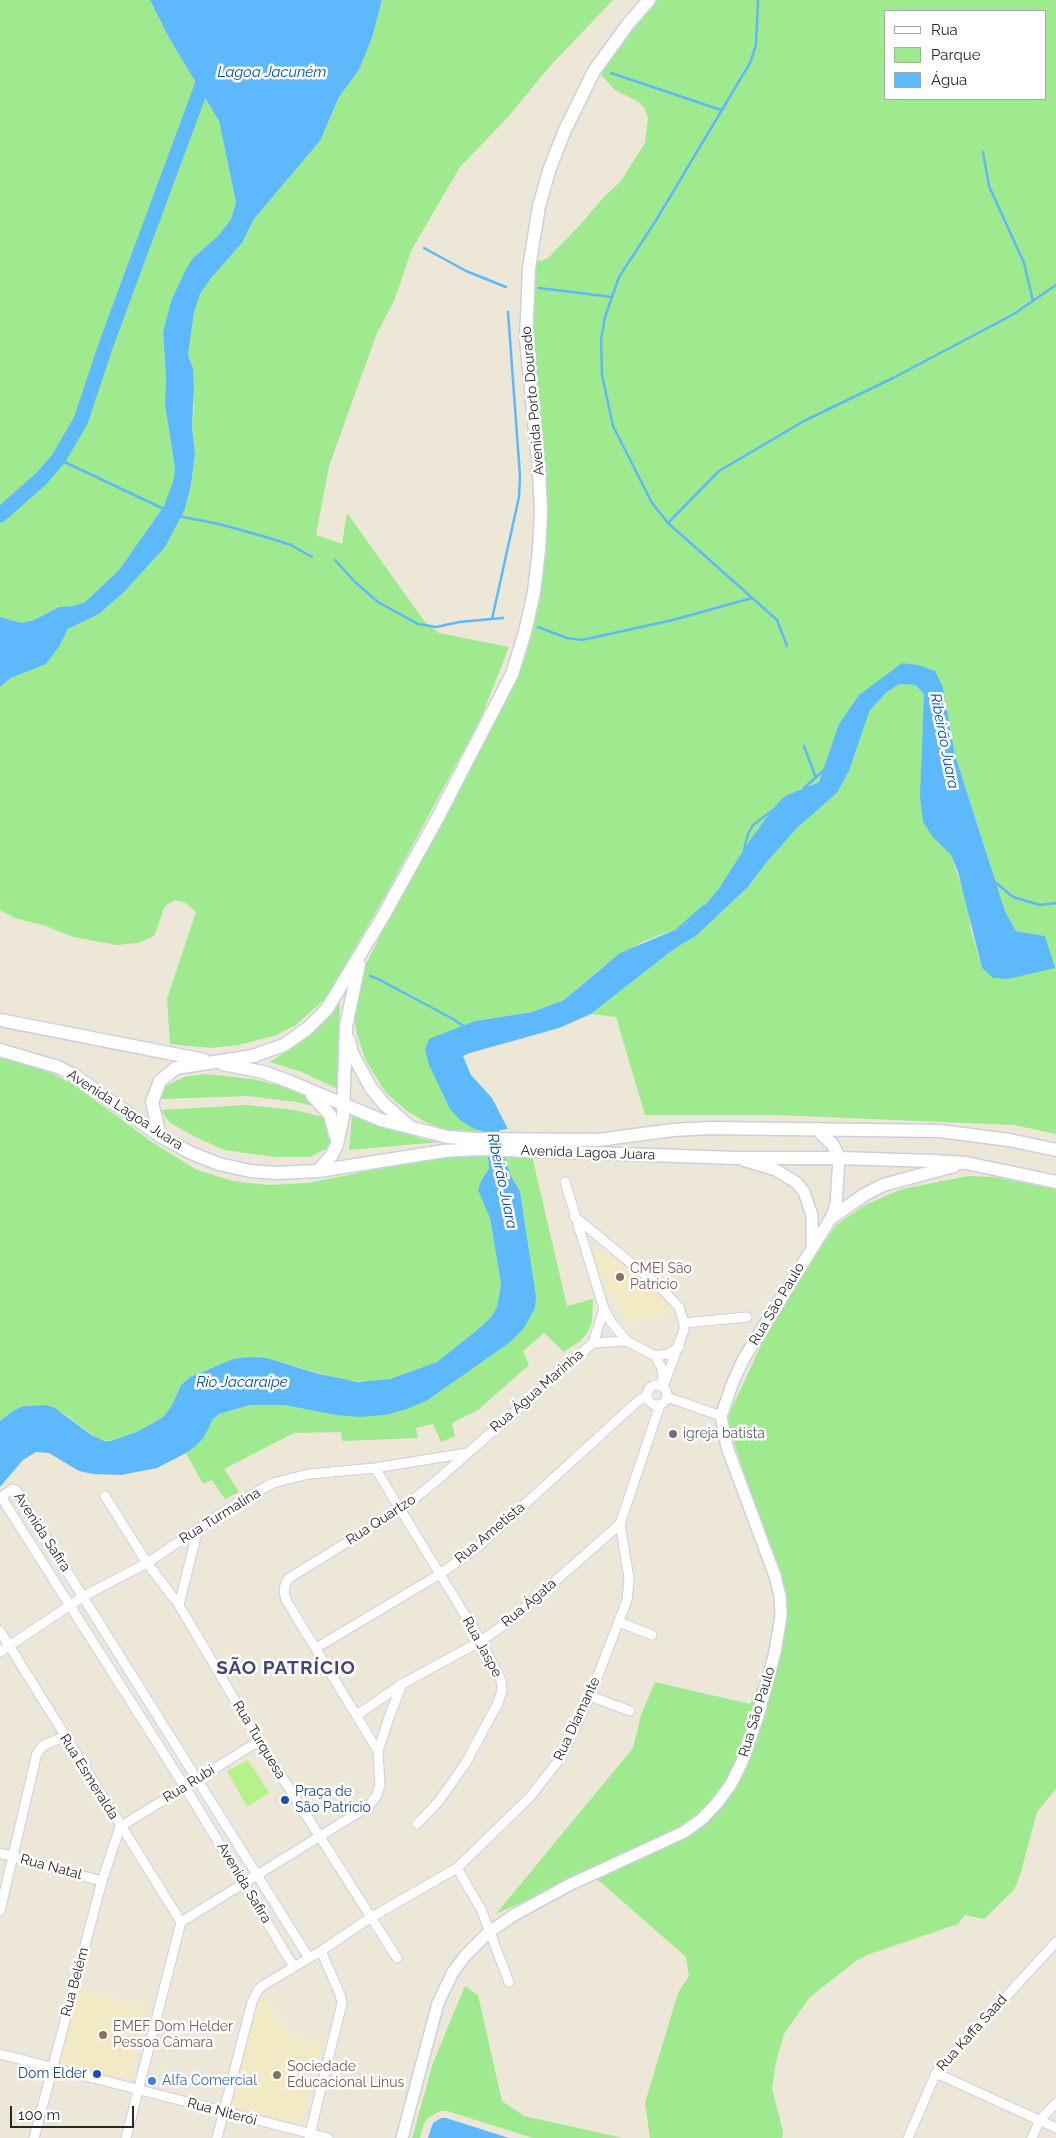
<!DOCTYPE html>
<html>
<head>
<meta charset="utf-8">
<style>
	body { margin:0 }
	#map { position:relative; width:1056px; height:2138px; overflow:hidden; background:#ede7d8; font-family:Raleway,sans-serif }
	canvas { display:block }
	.legend { position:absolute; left:884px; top:10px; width:162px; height:90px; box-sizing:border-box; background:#fff; border:1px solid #a9a9a9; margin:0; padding:6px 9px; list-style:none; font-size:15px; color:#282828 }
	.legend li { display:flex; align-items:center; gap:10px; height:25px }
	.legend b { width:25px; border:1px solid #a9a9a9 }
	.scale { position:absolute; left:10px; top:2106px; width:124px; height:22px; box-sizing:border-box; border:2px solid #282828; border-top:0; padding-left:6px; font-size:15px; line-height:18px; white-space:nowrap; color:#282828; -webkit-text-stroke:4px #fff; paint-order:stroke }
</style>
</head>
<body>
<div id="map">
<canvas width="1056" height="2138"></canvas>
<ul class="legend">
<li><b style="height:6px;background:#fff"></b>Rua</li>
<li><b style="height:14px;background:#9fea8e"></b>Parque</li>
<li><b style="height:14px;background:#5eb9fc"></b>Água</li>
</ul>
<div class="scale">100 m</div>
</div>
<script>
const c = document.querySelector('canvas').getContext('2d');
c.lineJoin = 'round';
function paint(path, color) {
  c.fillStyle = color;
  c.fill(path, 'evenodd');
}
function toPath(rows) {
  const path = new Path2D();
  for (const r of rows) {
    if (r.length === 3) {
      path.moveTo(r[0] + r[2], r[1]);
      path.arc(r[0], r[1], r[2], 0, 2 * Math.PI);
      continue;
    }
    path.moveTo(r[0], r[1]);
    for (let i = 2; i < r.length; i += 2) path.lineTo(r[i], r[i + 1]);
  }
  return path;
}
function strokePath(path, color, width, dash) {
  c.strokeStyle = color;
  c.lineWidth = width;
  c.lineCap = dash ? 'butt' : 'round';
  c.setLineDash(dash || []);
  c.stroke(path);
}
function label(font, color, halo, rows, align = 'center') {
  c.font = font + ' Raleway,sans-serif';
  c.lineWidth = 5;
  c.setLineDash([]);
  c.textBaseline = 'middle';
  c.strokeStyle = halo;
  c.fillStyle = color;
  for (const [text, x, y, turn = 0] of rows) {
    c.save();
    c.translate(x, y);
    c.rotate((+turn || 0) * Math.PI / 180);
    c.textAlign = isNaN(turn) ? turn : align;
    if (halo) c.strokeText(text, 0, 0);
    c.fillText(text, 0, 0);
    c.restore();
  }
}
paint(toPath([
	[600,1249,658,1292,670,1311,628,1323,593,1262,594,1253],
	[77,1989,148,2007,130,2080,58,2062],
	[261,1994,290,2034,323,2045,301,2125,231,2105]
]), '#f1eac5');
paint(toPath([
	[0,0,150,0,169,38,219,121,236,202,231,219,219,235,193,258,171,301,163,332,166,378,165,404,175,469,174,482,164,506,119,570,85,602,74,606,59,607,34,620,22,623,0,617],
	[382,0,613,0,550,66,509,116,460,167,412,249,394,301,377,333,329,466,316,535,342,544,347,513,425,622,439,633,509,647,481,718,389,889,326,998,296,1025,274,1036,238,1045,210,1048,170,1044,167,999,196,912,186,903,175,900,165,906,154,936,138,943,117,945,73,937,46,926,15,918,0,910,0,687,11,678,46,664,59,647,68,629,99,614,123,593,185,509,191,485,195,454,192,428,194,407,193,368,188,355,194,313,200,294,212,277,242,243,254,219,320,141,339,97,359,70,372,38],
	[657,0,1056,0,1056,1134,1014,1125,776,1115,645,1115,616,1017,591,1014,674,949,696,936,747,888,767,862,797,828,837,793,849,771,870,710,887,692,900,684,915,685,924,694,924,726,951,855,967,902,971,930,982,968,1045,936,1016,931,1005,911,955,755,943,687,902,663,824,771,819,782,803,788,776,805,750,840,714,896,684,926,644,941,605,965,564,1000,532,1012,475,1021,460,1027,460,1120,483,1132,448,1130,427,1123,407,1111,387,1094,366,1061,357,1035,353,1013,360,976,518,661,542,549,531,340,534,262,547,259,581,224,602,199,621,181,645,143,648,118,645,109,639,102,615,90,600,74,611,55],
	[885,11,1045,11,1045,99,885,99],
	[340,999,338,1089,302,1072,270,1062,311,1035],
	[0,1058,37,1066,73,1084,152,1142,197,1170,233,1181,268,1185,308,1183,442,1156,488,1156,489,1169,482,1179,490,1218,501,1284,497,1307,491,1317,482,1326,437,1362,390,1379,374,1382,342,1380,267,1358,213,1367,190,1377,181,1385,171,1407,163,1417,136,1432,111,1441,98,1439,63,1413,46,1405,24,1406,14,1410,0,1421],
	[205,1074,253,1079,277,1085,299,1093,325,1109,296,1102,248,1096,161,1099,164,1087,184,1077],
	[247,1105,294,1110,332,1119,334,1136,326,1149,310,1157,274,1157,225,1150,193,1136,169,1122,161,1110],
	[352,1116,422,1139,440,1142,349,1150],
	[503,1154,532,1156,567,1306,593,1299,592,1321,588,1332,580,1341,564,1352,544,1333,523,1351,529,1365,478,1410,452,1423,455,1436,441,1442,433,1424,416,1428,418,1438,342,1441,341,1432,294,1433,224,1469,239,1492,225,1499,212,1480,203,1484,186,1453,196,1446,213,1419,219,1414,250,1405,267,1403,284,1405,336,1415,428,1400,509,1343,536,1296,520,1191,512,1178],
	[968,1176,993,1177,1056,1189,1056,1789,1037,1812,1021,1872,1014,1890,984,1919,965,1915,958,1924,867,1955,856,1961,810,1997,784,2034,776,2062,772,2088,783,2132,782,2138,650,2138,645,2103,678,1993,689,1976,686,1957,589,1872,496,1914,633,1748,641,1715,655,1682,750,1704,782,1633,784,1587,749,1490,729,1426,728,1419,731,1410,773,1319,836,1225,865,1205,902,1189],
	[465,1986,478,1995,502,2101,524,2116,623,2138,533,2138,447,2111,440,2111,428,2118,424,2123,420,2138,412,2138,433,2063]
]), '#9fea8e');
paint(toPath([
	[248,1760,269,1793,247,1807,227,1771]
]), '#b5f388');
paint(toPath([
	[150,0,382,0,372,38,359,70,339,97,320,141,254,219,242,243,212,277,200,294,194,313,188,355,193,368,194,388,192,428,195,454,191,485,185,509,165,547,123,593,99,614,68,629,59,647,46,664,11,678,0,687,0,617,22,623,34,620,59,607,74,606,85,602,119,570,164,506,173,482,175,469,165,404,166,378,163,332,171,301,186,269,193,258,219,235,231,219,236,202,219,121,169,38],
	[902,663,918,665,935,671,943,687,955,755,1005,911,1016,931,1045,936,1055,968,1008,979,993,978,982,968,958,872,951,855,932,836,923,822,920,797,924,694,915,685,900,684,887,692,870,710,849,771,837,793,797,828,767,862,747,888,696,936,674,949,591,1014,559,1028,470,1053,463,1056,471,1075,492,1098,508,1129,500,1130,499,1133,487,1133,473,1128,460,1120,450,1109,429,1065,425,1050,429,1039,475,1021,532,1012,564,1000,620,953,684,926,714,896,750,840,776,805,785,796,819,782,839,724,859,695],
	[503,1154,512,1178,520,1191,536,1296,535,1308,524,1328,509,1343,428,1400,407,1409,385,1415,360,1417,336,1415,284,1405,250,1405,219,1414,213,1419,204,1437,196,1446,186,1453,157,1468,121,1475,93,1474,79,1471,49,1453,36,1452,23,1460,0,1487,0,1421,14,1410,24,1406,46,1405,55,1408,93,1436,105,1441,111,1441,136,1432,153,1423,163,1417,171,1407,181,1385,190,1377,233,1359,250,1357,267,1358,319,1374,358,1382,390,1379,437,1362,482,1326,491,1317,497,1307,501,1284,490,1218,478,1190,482,1179,489,1169,488,1156],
	[441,2118,446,2118,509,2138,428,2138,433,2123]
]), '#5eb9fc');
strokePath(toPath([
	[758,0,756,45,750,63,655,222,619,277,605,317,601,340,602,375,613,426,652,503,668,523,777,620,787,646],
	[611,73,721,110],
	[983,152,989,186,1024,263,1033,301],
	[424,248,466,271,506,287],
	[539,288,612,297],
	[58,459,164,509],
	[178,516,219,524,266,537,291,545,312,557],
	[668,523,719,471,804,421,893,378,1014,314,1056,285],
	[335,560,355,582,378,602,418,624,436,627,459,622,503,618],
	[492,619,519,497,520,476,508,312],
	[538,627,567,638,582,640,673,620,752,598],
	[804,746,816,778],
	[804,788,826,768],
	[744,850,748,834,753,825,773,810],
	[995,882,1013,897,1040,905,1056,903],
	[710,901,718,892],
	[678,929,704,906],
	[370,976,380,980,453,1019,465,1027]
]), '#5eb9fc', 2.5);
strokePath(toPath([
	[0,515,42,478,59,458,81,420,107,342,207,72]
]), '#5eb9fc', 15);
const minor = toPath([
	[574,1216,661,1288,679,1307,684,1323,684,1330,663,1387],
	[604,1309,611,1322,627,1341,655,1356,663,1370,662,1383],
	[684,1323,747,1317],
	[593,1343,627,1341],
	[655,1356,668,1354,679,1347],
	[657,1395,10],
	[667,1397,721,1416],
	[375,1468,481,1641,501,1680,502,1691,498,1703,465,1764,439,1801,417,1824],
	[105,1496,147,1563,179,1605,259,1741,397,1958],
	[1,1497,185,1787,294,1967],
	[0,1498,12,1489,16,1490,309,1958],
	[179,1605,198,1529],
	[619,1622,652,1635],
	[0,1631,181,1922],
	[316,1648,440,1574,479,1546,638,1401,647,1396],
	[0,1652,84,1596,147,1563,238,1502,273,1483,309,1474,375,1468,467,1453],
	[590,1696,630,1711],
	[357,1715,402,1684,481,1641,511,1620,620,1524],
	[378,1751,286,1600,284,1592,285,1585,289,1578,400,1510,435,1482,593,1343,604,1309,565,1182],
	[120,1827,259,1741],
	[0,1853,102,1881],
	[457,1868,481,1909,509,1982],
	[0,1911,37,1753,44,1745,64,1737],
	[181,1922,369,1806,377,1795,380,1785,378,1751,389,1717,402,1684],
	[0,2054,328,2138],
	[936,2073,1056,2128],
	[34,2138,102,1881,120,1827],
	[126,2138,181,1922],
	[217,2138,252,2002,257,1992,262,1986,321,1951,370,1918,457,1868,530,1797,562,1756,590,1696,627,1600,629,1578,620,1524,660,1405],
	[309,2138,342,2003,340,1994,321,1951],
	[908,2138,936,2073,1056,1942],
	[1032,2138,1040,2120,1056,2103]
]);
const tertiary = toPath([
	[743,1160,776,1170,797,1183,804,1192,812,1215,812,1246],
	[402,2138,438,2003,453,1972,465,1956,489,1932,514,1915,569,1885,684,1832,702,1819,717,1803,731,1784,742,1762,758,1716,775,1652,781,1616,780,1596,775,1576,727,1447,721,1416,733,1382,743,1360,831,1218,836,1205,839,1158]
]);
const secondary = toPath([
	[0,1020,204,1060],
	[349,1040,352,1053,371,1088,384,1104,409,1126],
	[0,1050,58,1067,74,1075,160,1136,191,1153,219,1164,250,1171,277,1173,318,1171,444,1151,476,1149,736,1158,839,1158,933,1161,966,1163,1056,1182],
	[223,1064,263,1072,288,1081,381,1120,448,1137,475,1139,598,1140,673,1130,710,1128,940,1131,1009,1140,1056,1150],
	[312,1095,330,1115,336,1137],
	[817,1129,833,1145,839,1158],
	[160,1136,152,1102,160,1081,176,1068,253,1056,284,1045,308,1028,327,1009,382,918,437,819,512,674,525,632,534,592,539,550,541,511,539,471,526,339,529,268,539,206,550,168,565,130,594,71,628,24,649,0],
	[318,1171,332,1155,337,1144,343,1117,346,1026,359,964],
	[831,1218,864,1195,883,1185,954,1166]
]);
strokePath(minor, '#cdcee4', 11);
strokePath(tertiary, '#cdcee4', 14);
strokePath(secondary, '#cdcee4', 15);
strokePath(minor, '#fff', 9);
strokePath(tertiary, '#fff', 11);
strokePath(secondary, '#fff', 12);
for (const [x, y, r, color] of [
	[620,1277,5,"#8d6e63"],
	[673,1434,5,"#6b7280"],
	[285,1800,5,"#1a4fb4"],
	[103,2035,5,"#8d6e63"],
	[97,2074,5,"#1a4fb4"],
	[277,2075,5,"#8d6e63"],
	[152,2081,5,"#3f7fe0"]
]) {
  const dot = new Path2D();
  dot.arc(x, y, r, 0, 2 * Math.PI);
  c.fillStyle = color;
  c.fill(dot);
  strokePath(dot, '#fff', 2);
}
label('14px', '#282828', '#fff', [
	["Avenida Porto Dourado",533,401,-95],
	["Avenida Lagoa Juara",125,1110,33],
	["Avenida Lagoa Juara",588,1153,2],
	["Rua São Paulo",777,1304,-59],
	["Rua Água Marinha",537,1391,-41],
	["Rua Turmalina",220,1516,-32],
	["Rua Quartzo",381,1520,-33],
	["Avenida Safira",42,1532,57],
	["Rua Ametista",490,1533,-40],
	["Rua Ágata",529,1603,-40],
	["Rua Jaspe",482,1647,61],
	["Rua São Paulo",757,1712,-73],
	["Rua Diamante",577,1719,-65],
	["Rua Turquesa",259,1740,59],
	["Rua Esmeralda",89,1777,58],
	["Rua Rubi",189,1784,-32],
	["Rua Natal",51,1867,15],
	["Avenida Safira",244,1883,59],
	["Rua Belém",75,1982,-75],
	["Rua Kaffa Saad",972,2033,-48],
	["Rua Niterói",222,2112,15]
]);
label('14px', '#785e54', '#fff', [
	["CMEI São",630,1269],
	["Patrício",630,1285],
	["EMEF Dom Helder",113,2027],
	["Pessoa Câmara",113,2043],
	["Sociedade",287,2067],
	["Educacional Linus",287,2083]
], 'left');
label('14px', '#5b616d', '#fff', [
	["igreja batista",683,1434]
], 'left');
label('14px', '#164399', '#fff', [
	["Praça de",295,1792],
	["São Patricio",295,1808],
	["Dom Elder",87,2074,"right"]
], 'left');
label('14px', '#366cbe', '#fff', [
	["Alfa Comercial",162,2081]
], 'left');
label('italic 15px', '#0052a5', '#fff', [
	["Lagoa Jacuném",272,72],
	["Ribeirão Juara",944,741,79],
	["Ribeirão Juara",502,1181,78],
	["Rio Jacaraípe",242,1382]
]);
c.letterSpacing = '1px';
label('bold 19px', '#44457e', '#fff', [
	["SÃO PATRÍCIO",286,1668]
]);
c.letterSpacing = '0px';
</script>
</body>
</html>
